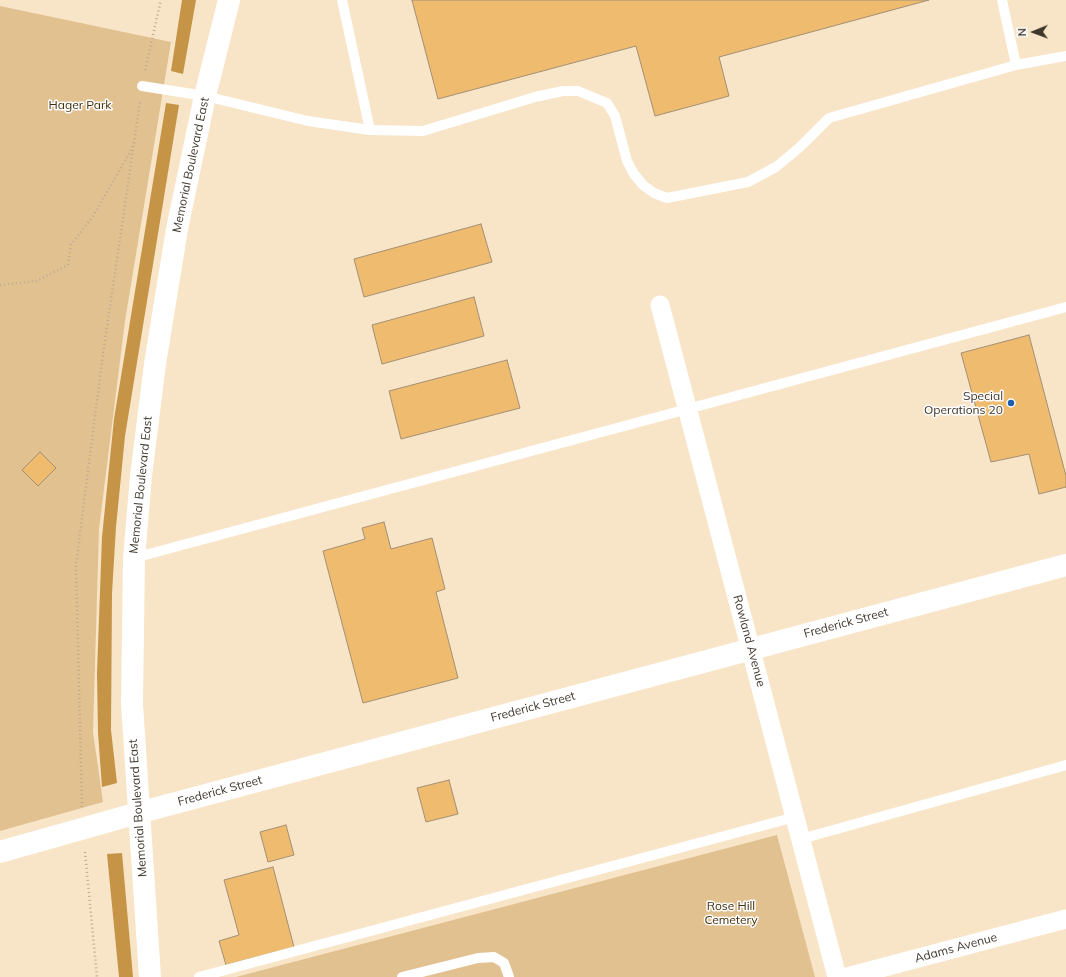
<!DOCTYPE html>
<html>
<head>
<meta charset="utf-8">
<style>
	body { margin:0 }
	#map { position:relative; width:1066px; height:977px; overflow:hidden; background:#f8e4c6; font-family:Mulish,sans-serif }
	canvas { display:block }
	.north { position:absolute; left:1014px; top:12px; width:40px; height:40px; -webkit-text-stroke:3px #fff; paint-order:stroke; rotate:269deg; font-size:11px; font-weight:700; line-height:16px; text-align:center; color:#3f372c }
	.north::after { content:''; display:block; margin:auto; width:14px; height:18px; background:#3f372c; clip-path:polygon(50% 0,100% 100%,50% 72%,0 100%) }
</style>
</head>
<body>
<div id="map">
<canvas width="1066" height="977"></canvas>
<div class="north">N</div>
</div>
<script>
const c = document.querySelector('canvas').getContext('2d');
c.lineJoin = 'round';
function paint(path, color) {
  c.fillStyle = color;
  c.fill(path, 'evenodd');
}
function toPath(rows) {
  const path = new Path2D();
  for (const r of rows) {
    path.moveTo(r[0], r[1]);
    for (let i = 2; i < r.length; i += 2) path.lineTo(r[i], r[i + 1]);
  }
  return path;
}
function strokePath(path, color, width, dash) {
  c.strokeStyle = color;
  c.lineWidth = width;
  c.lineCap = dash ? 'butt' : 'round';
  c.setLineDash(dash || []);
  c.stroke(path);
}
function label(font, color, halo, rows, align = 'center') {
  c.font = font + ' Mulish,sans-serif';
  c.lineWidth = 3;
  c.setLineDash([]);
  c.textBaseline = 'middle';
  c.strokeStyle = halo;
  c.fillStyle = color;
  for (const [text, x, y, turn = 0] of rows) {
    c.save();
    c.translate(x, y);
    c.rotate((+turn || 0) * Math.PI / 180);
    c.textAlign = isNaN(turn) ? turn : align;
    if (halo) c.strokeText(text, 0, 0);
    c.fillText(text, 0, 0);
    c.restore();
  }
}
paint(toPath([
	[0,6,171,42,125,321,99,529,93,732,103,802,0,831],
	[777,835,815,977,236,977]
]), '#e2c191');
paint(toPath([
	[182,0,196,0,183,74,171,71],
	[166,103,179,105,125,436,116,527,112,593,111,730,117,783,102,787,98,733,97,673,102,537,114,419],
	[122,853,133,977,119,977,107,854]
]), '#c59446');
const building = toPath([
	[412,0,929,0,719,57,729,96,655,116,636,46,438,99,412,0],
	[481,224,492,262,364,297,354,259,481,224],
	[474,297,484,336,382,364,372,325,474,297],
	[1029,335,1066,476,1066,487,1039,494,1029,454,991,462,961,353,1029,335],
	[507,360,520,408,401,439,389,391,507,360],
	[40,452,56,468,38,486,22,470,40,452],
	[384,522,391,549,432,538,445,589,436,592,458,678,363,703,323,551,365,539,362,528,384,522],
	[449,780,458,814,426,822,417,788,449,780],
	[286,825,294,855,268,862,260,832,286,825],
	[273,867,294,947,226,965,219,941,239,935,224,880,273,867]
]);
paint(building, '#efbc6f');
strokePath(building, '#a28f74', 1);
strokePath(toPath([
	[145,70,161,0],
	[0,285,36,281,68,265,71,245,93,216,129,154,134,142],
	[82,807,76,565,103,354,140,102],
	[85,852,97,977]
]), '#baaa92', 2.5, [1, 3]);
strokePath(toPath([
	[342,0,370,130],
	[1002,0,1016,65],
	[142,86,205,96,308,121,370,130,423,131,535,97,563,91,578,91,607,103,615,116,627,161,634,174,643,185,654,193,667,198,748,182,776,167,800,147,829,118,1016,65,1066,56],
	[134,558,1066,307],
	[801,839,1066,765],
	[199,977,795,817],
	[402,977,478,958,494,957,504,963,509,977]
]), '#fff', 10);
strokePath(toPath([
	[660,305,837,977],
	[847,977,1066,919]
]), '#fff', 19);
strokePath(toPath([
	[0,852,138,813,1066,565],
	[150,977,132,704,134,558,141,476,155,364,177,229,205,96,229,0]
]), '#fff', 22);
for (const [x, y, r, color] of [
	[1011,403,4,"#1f5daf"]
]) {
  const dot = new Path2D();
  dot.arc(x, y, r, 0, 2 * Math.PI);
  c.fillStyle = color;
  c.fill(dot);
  strokePath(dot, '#fff', 1.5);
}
label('12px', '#412d0a', '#fff', [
	["Hager Park",80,105],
	["Rose Hill",731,906],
	["Cemetery",731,920]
]);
label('12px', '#3f372c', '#fff', [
	["Memorial Boulevard East",191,165,-78],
	["Memorial Boulevard East",141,485,-84],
	["Frederick Street",846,623,-15],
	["Rowland Avenue",749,641,75],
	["Frederick Street",533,707,-15],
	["Frederick Street",220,791,-15],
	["Memorial Boulevard East",138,808,-94],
	["Adams Avenue",956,948,-15]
]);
label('12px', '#3f372c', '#fff', [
	["Special",1003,396],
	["Operations 20",1003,410]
], 'right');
</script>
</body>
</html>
